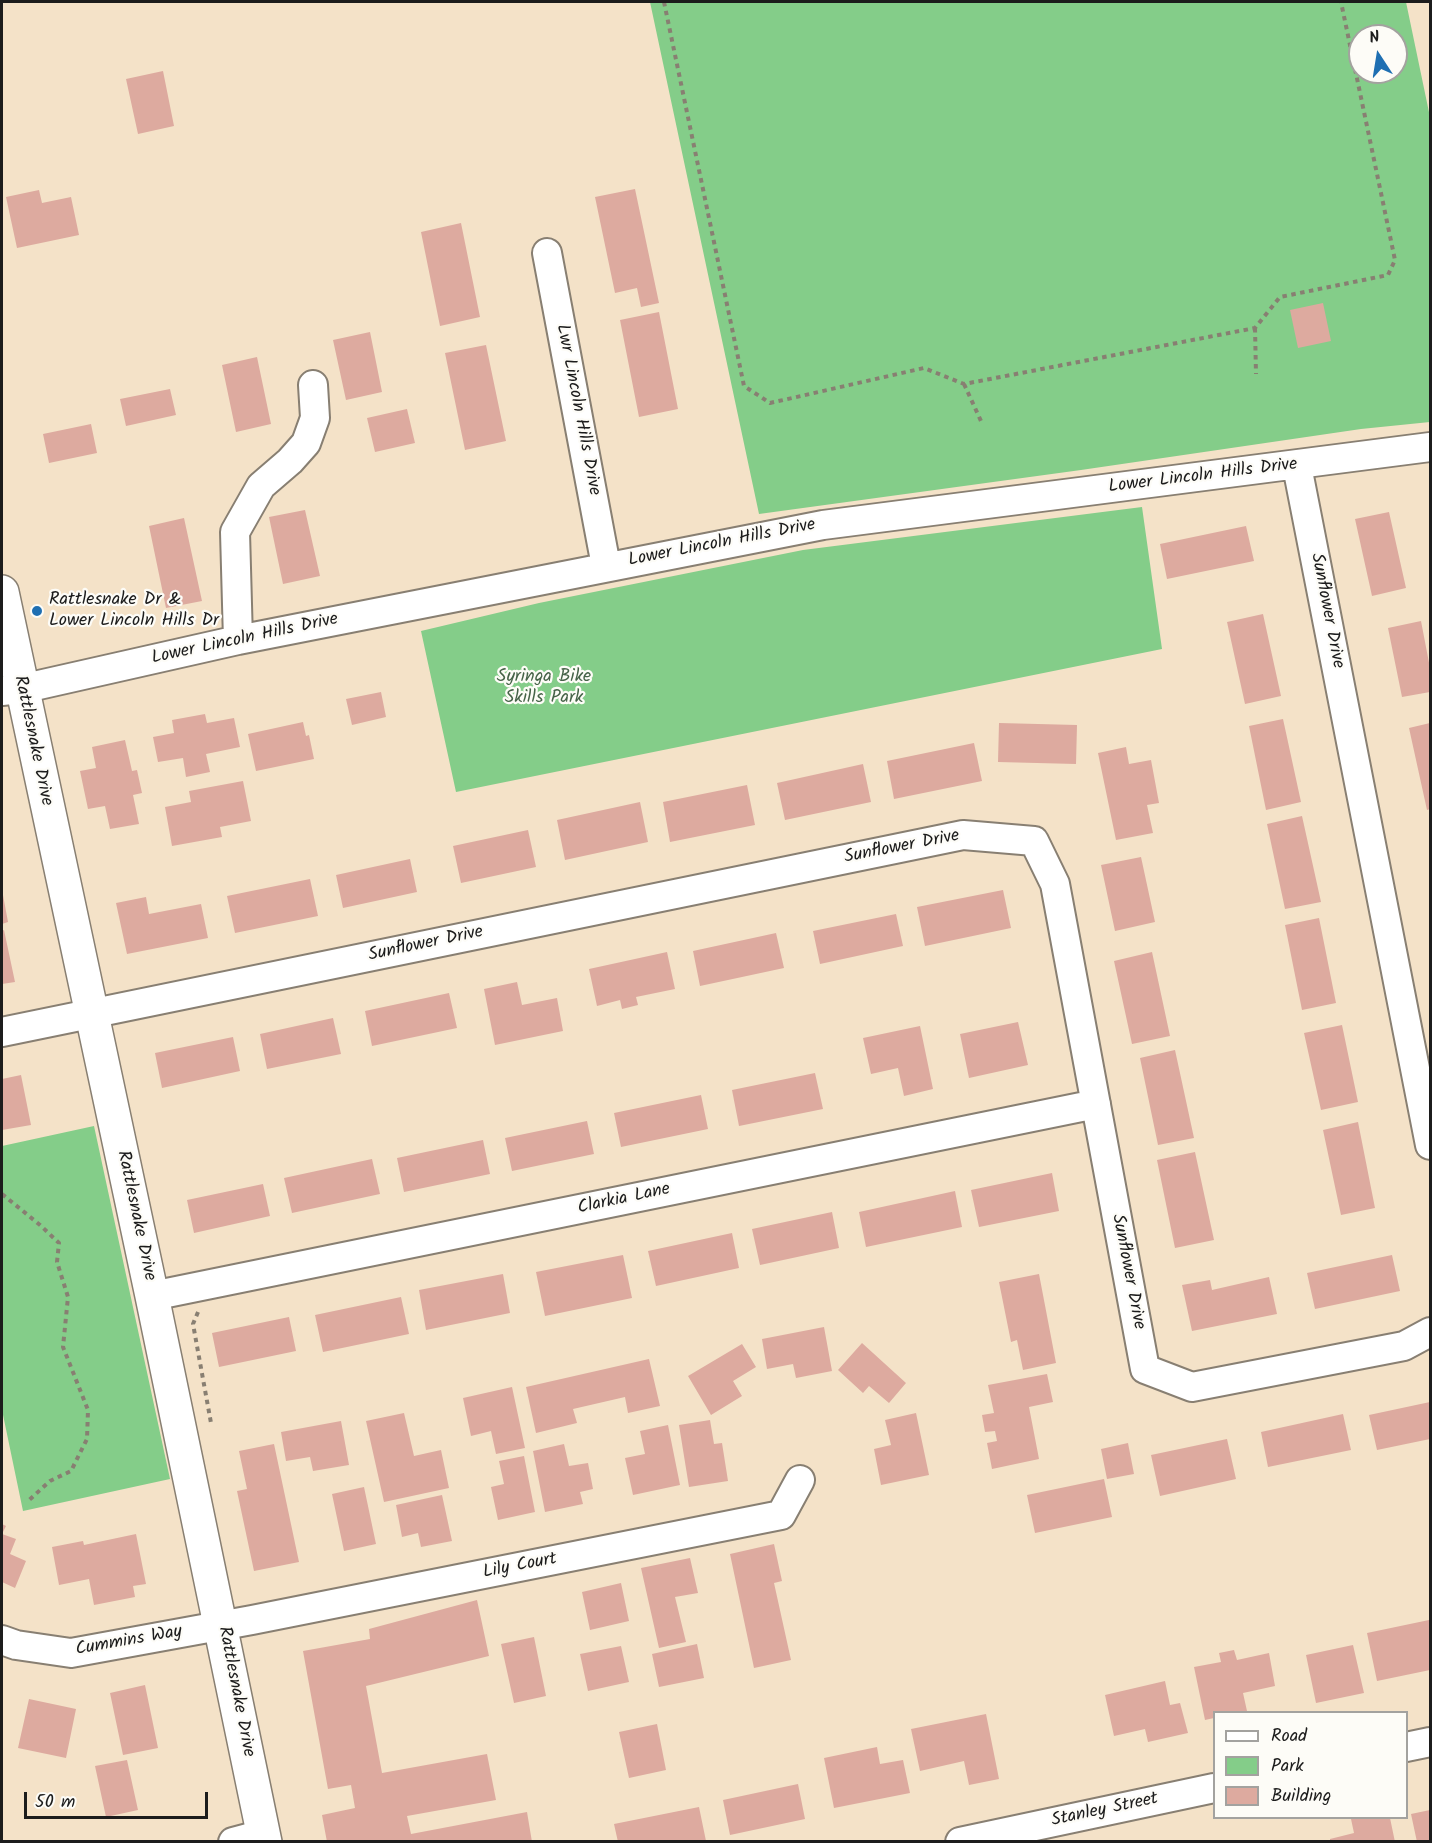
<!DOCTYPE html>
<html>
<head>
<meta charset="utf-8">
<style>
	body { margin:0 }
	#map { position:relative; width:1432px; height:1843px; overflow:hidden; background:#f4e2c8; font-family:Kalam,sans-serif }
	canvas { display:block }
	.frame { position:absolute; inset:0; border:3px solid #1c1c1c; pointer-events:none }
	.legend { position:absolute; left:1213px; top:1711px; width:195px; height:108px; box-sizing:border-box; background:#fdfcf7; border:2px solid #a3a29f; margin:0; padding:8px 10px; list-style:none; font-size:18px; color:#1c1c1c }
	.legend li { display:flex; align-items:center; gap:12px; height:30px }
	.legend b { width:30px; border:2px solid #a3a29f }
	.north { position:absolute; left:1348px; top:24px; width:60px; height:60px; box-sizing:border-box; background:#fdfcf7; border:2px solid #a3a29f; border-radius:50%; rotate:348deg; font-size:16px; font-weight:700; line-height:24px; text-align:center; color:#1c1c1c }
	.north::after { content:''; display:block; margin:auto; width:21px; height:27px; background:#1f6fb2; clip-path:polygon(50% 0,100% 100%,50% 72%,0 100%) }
	.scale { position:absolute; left:24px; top:1792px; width:184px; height:27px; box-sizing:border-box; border:3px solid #1c1c1c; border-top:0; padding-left:8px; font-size:18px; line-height:21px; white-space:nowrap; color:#1c1c1c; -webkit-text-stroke:4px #fdfcf7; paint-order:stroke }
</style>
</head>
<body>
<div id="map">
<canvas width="1432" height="1843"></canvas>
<div class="frame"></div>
<ul class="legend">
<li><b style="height:8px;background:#fff"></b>Road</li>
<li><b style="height:16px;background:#84cd89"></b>Park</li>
<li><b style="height:16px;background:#ddaa9f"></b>Building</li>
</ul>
<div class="north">N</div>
<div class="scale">50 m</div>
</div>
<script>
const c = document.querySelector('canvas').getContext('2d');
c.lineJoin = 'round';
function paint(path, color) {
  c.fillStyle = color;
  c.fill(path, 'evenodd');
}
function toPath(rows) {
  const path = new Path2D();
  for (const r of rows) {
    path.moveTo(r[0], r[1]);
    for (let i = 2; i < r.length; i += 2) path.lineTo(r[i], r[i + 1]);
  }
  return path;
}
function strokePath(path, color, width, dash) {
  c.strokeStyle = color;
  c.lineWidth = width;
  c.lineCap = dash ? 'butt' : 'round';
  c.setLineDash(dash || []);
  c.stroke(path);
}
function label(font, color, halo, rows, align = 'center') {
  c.font = font + ' Kalam,sans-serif';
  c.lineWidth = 4.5;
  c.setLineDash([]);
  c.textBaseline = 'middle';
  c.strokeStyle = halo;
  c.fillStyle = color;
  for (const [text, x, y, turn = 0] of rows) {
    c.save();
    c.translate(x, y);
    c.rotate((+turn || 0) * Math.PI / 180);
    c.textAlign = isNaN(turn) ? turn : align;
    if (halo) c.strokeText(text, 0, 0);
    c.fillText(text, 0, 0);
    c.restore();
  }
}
paint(toPath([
	[650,2,1406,2,1430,117,1430,422,1361,429,1081,470,759,514],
	[1360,36,1396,36,1396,72,1360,72],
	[1142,507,1162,649,456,792,421,631,539,603,803,550],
	[94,1126,170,1479,23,1511,2,1410,2,1146]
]), '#84cd89');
paint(toPath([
	[163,71,174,126,138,134,126,79],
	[635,189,659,303,641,307,637,288,615,293,595,197],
	[39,190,42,203,71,197,79,235,17,248,6,197],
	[461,223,480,317,440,326,421,232],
	[1323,303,1331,341,1298,348,1290,310],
	[659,312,678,409,639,417,620,320],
	[370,332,382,392,346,400,333,340],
	[486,345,506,441,465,450,445,353],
	[257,357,271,424,236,432,222,365],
	[170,389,176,415,126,426,120,399],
	[407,409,415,443,375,452,367,418],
	[91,424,97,453,49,463,43,434],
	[305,510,320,576,283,584,269,517],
	[1389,512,1406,588,1372,596,1355,519],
	[184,518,202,601,166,608,149,526],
	[1246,526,1254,561,1167,579,1160,544],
	[1263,614,1281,696,1245,704,1227,622],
	[1421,621,1430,668,1430,692,1402,697,1388,628],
	[381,692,386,717,352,725,346,699],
	[205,714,207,723,234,718,240,747,206,754,210,772,186,777,183,758,158,762,153,737,174,733,172,720],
	[1283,719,1301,802,1266,810,1249,726],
	[303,722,306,736,309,735,314,759,256,771,248,734],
	[999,723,1077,725,1076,764,998,762],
	[1430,723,1430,809,1427,810,1409,728],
	[125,740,132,771,137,770,142,793,133,795,139,824,110,829,105,806,88,809,80,771,96,768,92,747],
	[974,743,982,781,894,799,887,761],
	[1126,747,1129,764,1151,760,1159,803,1147,805,1153,833,1116,840,1098,753],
	[863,764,871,802,785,820,777,783],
	[243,781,251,821,220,827,222,837,172,846,165,807,191,802,189,791],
	[747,785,755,825,670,842,663,802],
	[640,802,648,842,565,860,557,820],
	[1302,816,1321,902,1285,909,1267,824],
	[528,830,536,867,461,883,453,846],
	[1141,857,1155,922,1115,931,1101,865],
	[410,859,417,892,343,908,336,875],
	[310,879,318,916,235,933,227,896],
	[1003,890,1011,928,925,946,917,907],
	[3,895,8,922,2,924,2,895],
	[146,897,149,914,201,904,208,938,127,954,116,903],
	[896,914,903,946,820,964,813,931],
	[1319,918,1336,1003,1302,1010,1285,925],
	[4,930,15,982,2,984,2,931],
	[776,933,784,968,700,986,693,951],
	[667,952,675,989,636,997,638,1005,622,1009,620,1000,597,1006,589,969],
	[1152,952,1170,1036,1132,1044,1114,961],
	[517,982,522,1005,557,998,563,1031,495,1045,484,989],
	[449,993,457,1028,372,1046,365,1011],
	[333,1018,341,1054,267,1069,260,1034],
	[1018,1022,1028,1065,969,1078,960,1034],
	[1342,1025,1358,1102,1321,1110,1304,1033],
	[920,1026,933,1089,904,1096,898,1068,871,1074,863,1038],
	[233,1037,240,1071,162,1088,155,1053],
	[1175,1050,1194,1138,1158,1145,1140,1058],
	[815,1073,823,1109,739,1126,732,1090],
	[21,1075,31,1125,2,1130,2,1079],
	[701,1095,708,1129,621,1147,614,1113],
	[587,1121,594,1154,512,1171,505,1138],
	[1358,1122,1375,1208,1341,1215,1323,1130],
	[483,1140,490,1174,404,1192,397,1158],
	[1195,1152,1214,1240,1175,1248,1157,1160],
	[372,1159,380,1194,292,1213,284,1178],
	[1052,1173,1059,1211,979,1227,971,1190],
	[263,1184,270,1216,194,1233,187,1200],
	[955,1191,962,1227,866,1247,859,1212],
	[832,1212,839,1248,760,1265,752,1229],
	[732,1233,739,1268,656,1286,648,1251],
	[623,1255,632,1298,545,1316,536,1272],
	[1392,1255,1400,1291,1315,1309,1307,1273],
	[503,1274,510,1313,426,1330,419,1290],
	[1039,1274,1056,1363,1023,1370,1017,1340,1011,1342,999,1282],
	[1269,1277,1277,1314,1192,1331,1182,1285,1210,1280,1212,1290],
	[401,1297,409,1334,323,1352,315,1315],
	[289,1317,296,1351,219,1367,212,1333],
	[824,1327,832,1371,796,1378,793,1364,767,1369,762,1339],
	[862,1343,906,1383,889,1403,869,1386,863,1393,838,1370],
	[742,1344,756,1367,733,1381,742,1396,711,1415,688,1376],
	[649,1359,660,1406,628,1413,625,1397,573,1409,577,1423,536,1433,526,1387],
	[1047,1374,1053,1402,1029,1407,1039,1459,992,1469,987,1443,997,1441,995,1431,985,1432,982,1415,994,1413,988,1385],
	[512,1387,525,1448,496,1454,491,1431,471,1436,463,1398],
	[1430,1402,1430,1439,1377,1450,1369,1415],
	[404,1413,414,1456,441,1450,449,1488,384,1502,366,1421],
	[916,1413,929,1475,881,1485,874,1449,891,1445,885,1420],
	[1343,1414,1351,1450,1268,1467,1261,1432],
	[710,1420,714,1444,722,1443,728,1481,689,1487,679,1425],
	[341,1421,349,1465,313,1471,310,1457,286,1461,281,1432],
	[668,1425,680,1485,633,1495,625,1458,645,1454,640,1431],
	[1227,1439,1236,1479,1160,1496,1151,1455],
	[1128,1443,1134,1474,1107,1479,1101,1449],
	[274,1444,299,1562,254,1571,237,1491,247,1489,239,1451],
	[564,1444,569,1466,588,1463,593,1489,580,1492,583,1504,545,1512,533,1451],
	[524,1456,535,1512,498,1520,491,1487,504,1484,499,1461],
	[1104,1479,1112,1517,1035,1533,1027,1495],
	[364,1487,376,1544,344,1551,332,1494],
	[442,1495,452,1541,421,1547,418,1533,402,1537,396,1505],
	[2,1524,6,1526,2,1534,16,1539,10,1554,26,1561,15,1588,2,1582],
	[136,1534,146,1584,133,1586,135,1597,94,1605,89,1579,59,1585,52,1547,83,1541,84,1545],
	[774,1544,782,1581,774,1583,791,1660,754,1668,730,1554],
	[690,1558,698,1593,675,1597,686,1642,659,1648,641,1568],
	[621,1583,629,1621,590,1630,582,1592],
	[477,1600,489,1656,366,1686,382,1773,487,1754,496,1800,407,1816,411,1834,527,1812,532,1842,327,1842,322,1815,355,1808,351,1785,328,1789,303,1651,370,1639,369,1629],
	[1429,1620,1430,1670,1377,1681,1367,1633],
	[534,1637,546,1696,514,1703,501,1644],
	[697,1644,704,1678,659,1687,652,1654],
	[1353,1645,1364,1693,1316,1703,1306,1655],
	[621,1646,629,1682,588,1691,580,1654],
	[1234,1650,1237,1660,1269,1653,1275,1686,1243,1693,1247,1711,1214,1712,1214,1718,1205,1720,1194,1667,1221,1662,1219,1653],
	[1165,1681,1170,1705,1180,1703,1188,1733,1148,1742,1145,1729,1114,1736,1105,1695],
	[145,1685,158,1748,123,1755,110,1693],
	[29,1699,76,1709,66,1758,18,1748],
	[986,1714,999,1779,969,1785,964,1761,920,1771,911,1729],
	[657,1724,666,1770,629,1778,619,1732],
	[877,1747,880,1764,903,1760,910,1793,834,1808,824,1758],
	[127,1760,138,1810,106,1817,95,1766],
	[798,1784,805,1819,730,1835,723,1800],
	[699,1807,706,1841,618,1842,614,1824],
	[1430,1810,1430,1842,1417,1842,1411,1814],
	[1360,1818,1390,1818,1395,1842,1330,1842,1330,1839,1354,1833,1351,1819]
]), '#ddaa9f');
const street = toPath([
	[547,253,606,566],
	[1297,466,1430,1145],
	[238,640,235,532,261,486,290,461,306,443,315,418,313,385],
	[2,691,21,689,238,640,823,525,1430,447],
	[2,1032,963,835,1034,841,1055,884,1145,1369,1192,1387,1404,1346,1430,1332],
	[152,1296,1096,1104],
	[2,1640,16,1645,71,1653,252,1620,781,1515,800,1480],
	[1406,1747,1430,1742],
	[233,1842,263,1834],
	[960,1842,1214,1788]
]);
const secondary = toPath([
	[2,592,152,1296,265,1842]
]);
strokePath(street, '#887f72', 32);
strokePath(secondary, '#887f72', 36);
strokePath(toPath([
	[664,2,744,386,770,403,924,368,964,384,1255,328,1280,297,1388,275,1395,260,1341,2],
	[1255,328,1256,374],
	[964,384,981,421],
	[2,1194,40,1225,59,1243,57,1262,68,1297,63,1347,88,1410,87,1439,71,1471,50,1481,28,1501],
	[198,1312,193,1324,211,1423]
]), '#887f72', 4, [4.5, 4.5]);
strokePath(street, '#fff', 28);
strokePath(secondary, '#fff', 33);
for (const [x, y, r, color] of [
	[37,611,6,"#1f6fb2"]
]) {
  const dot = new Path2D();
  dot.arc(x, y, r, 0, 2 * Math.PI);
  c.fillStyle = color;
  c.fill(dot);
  strokePath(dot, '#fdfcf7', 2);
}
label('18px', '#1c1c1c', '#fdfcf7', [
	["Lwr Lincoln Hills Drive",577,410,79],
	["Lower Lincoln Hills Drive",1203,477,-7],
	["Lower Lincoln Hills Drive",722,544,-11],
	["Sunflower Drive",1326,611,79],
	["Lower Lincoln Hills Drive",245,640,-12],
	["Rattlesnake Drive",32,741,78],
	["Sunflower Drive",902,848,-11],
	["Sunflower Drive",426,945,-12],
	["Clarkia Lane",624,1200,-12],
	["Rattlesnake Drive",135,1216,78],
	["Sunflower Drive",1127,1272,79],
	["Lily Court",520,1567,-11],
	["Cummins Way",129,1642,-10],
	["Rattlesnake Drive",235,1692,79],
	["Stanley Street",1105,1811,-12]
]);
label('18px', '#1c1c1c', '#fdfcf7', [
	["Rattlesnake Dr &",49,601],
	["Lower Lincoln Hills Dr",49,622]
], 'left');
label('18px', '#466348', '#fdfcf7', [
	["Syringa Bike",544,678],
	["Skills Park",544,699]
]);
</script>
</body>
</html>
